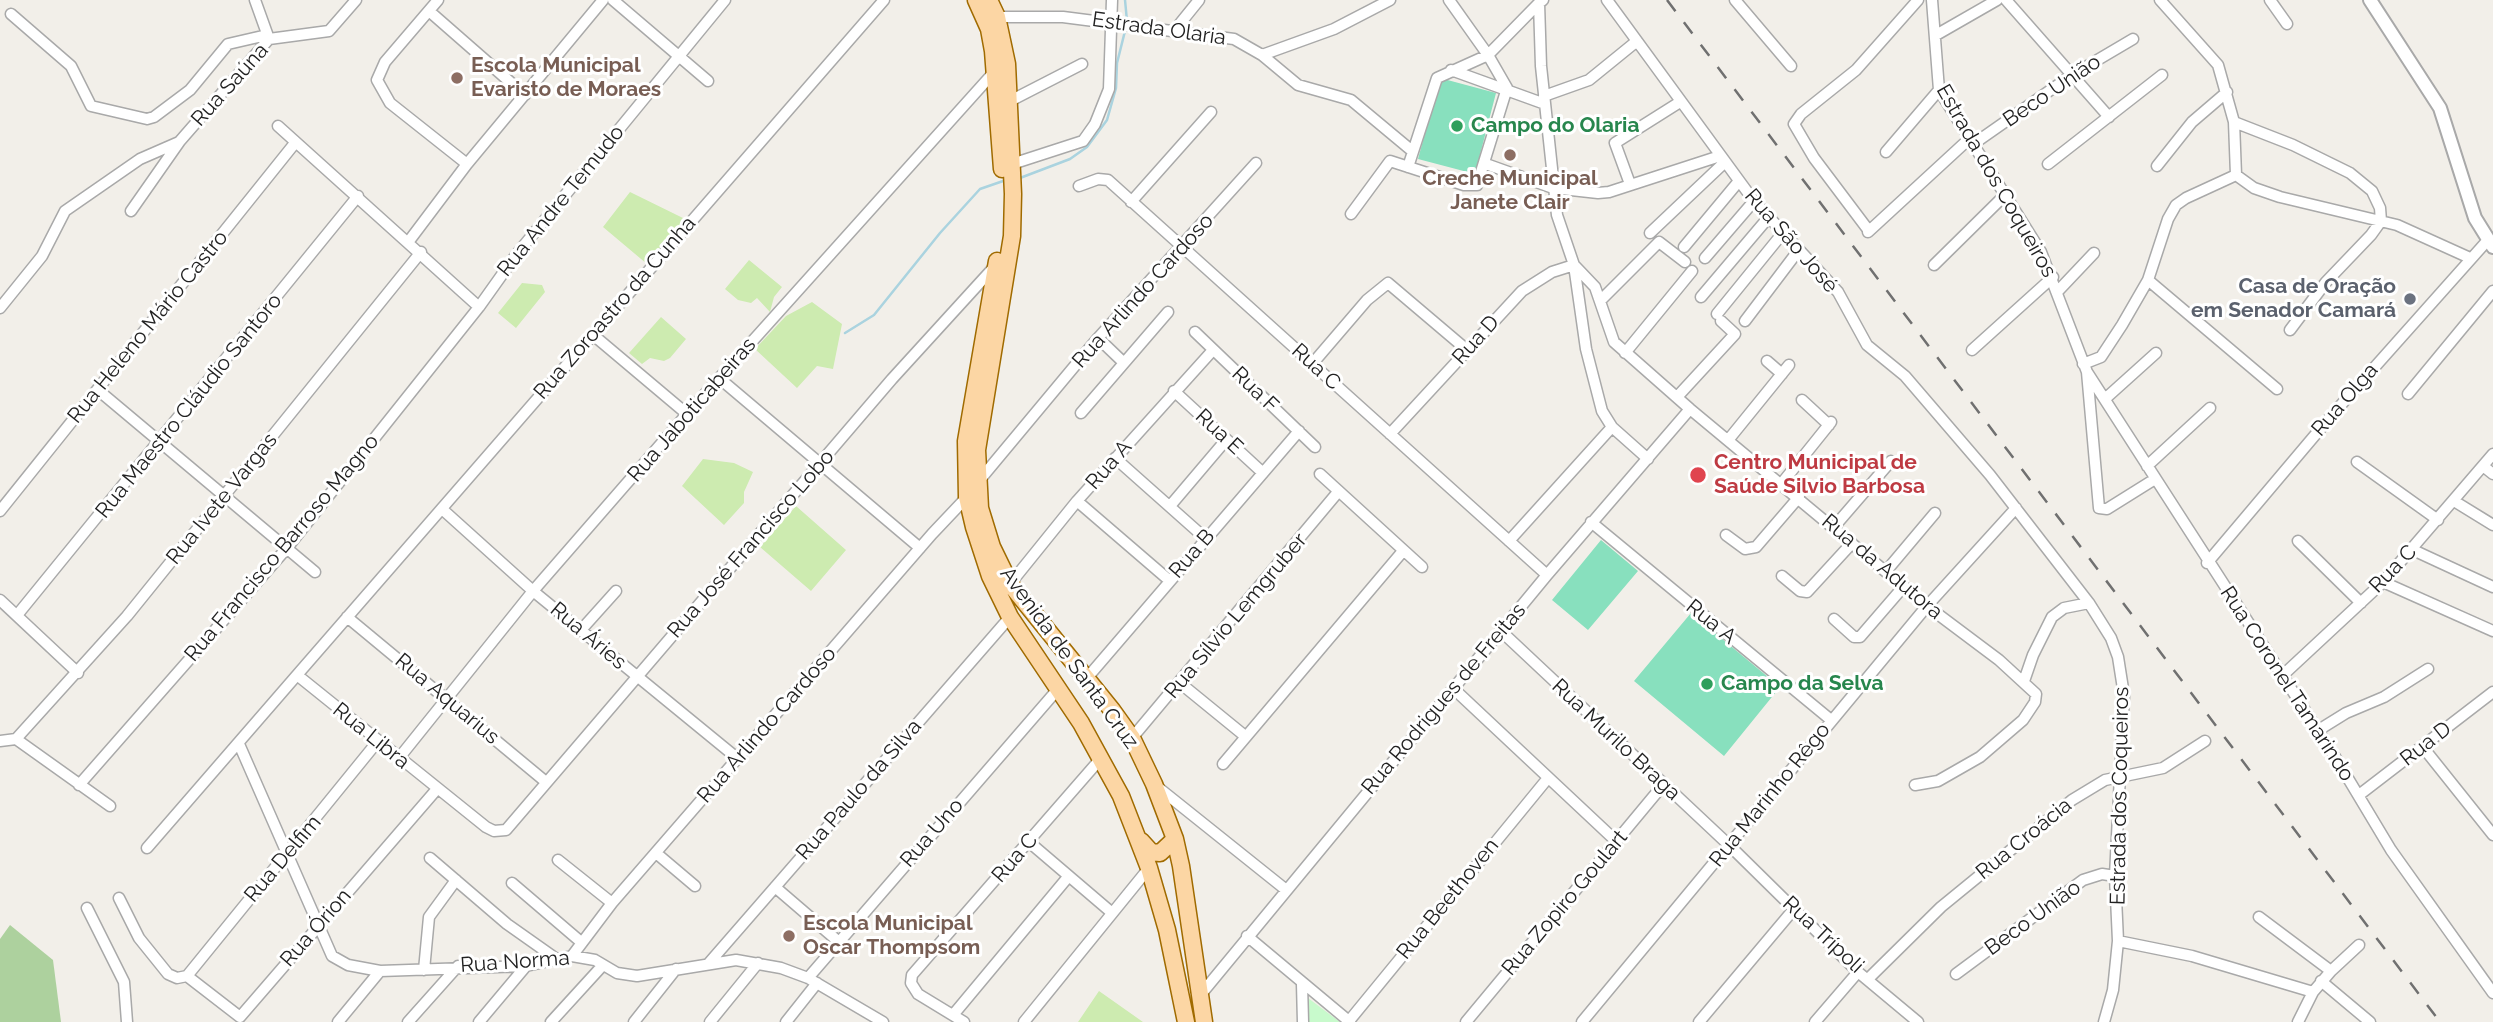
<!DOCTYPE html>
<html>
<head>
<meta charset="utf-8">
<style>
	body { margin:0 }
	canvas { display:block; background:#f2efe9 }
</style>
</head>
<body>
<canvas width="2493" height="1022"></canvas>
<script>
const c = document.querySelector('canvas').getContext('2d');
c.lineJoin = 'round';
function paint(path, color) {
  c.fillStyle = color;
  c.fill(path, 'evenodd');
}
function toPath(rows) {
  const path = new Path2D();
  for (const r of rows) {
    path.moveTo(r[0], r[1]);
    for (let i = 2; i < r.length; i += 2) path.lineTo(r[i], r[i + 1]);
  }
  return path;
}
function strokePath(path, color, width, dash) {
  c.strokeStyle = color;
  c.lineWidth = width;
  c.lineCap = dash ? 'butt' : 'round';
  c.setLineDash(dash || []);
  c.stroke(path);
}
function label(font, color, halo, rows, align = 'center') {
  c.font = font + ' Raleway,sans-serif';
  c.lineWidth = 6;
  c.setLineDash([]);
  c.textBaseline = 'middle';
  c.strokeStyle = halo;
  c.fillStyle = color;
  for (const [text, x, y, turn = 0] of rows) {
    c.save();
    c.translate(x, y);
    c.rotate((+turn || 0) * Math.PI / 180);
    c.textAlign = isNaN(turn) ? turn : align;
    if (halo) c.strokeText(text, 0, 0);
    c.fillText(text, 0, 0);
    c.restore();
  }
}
paint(toPath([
	[630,192,685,219,647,264,603,227],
	[749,260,782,287,774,297,770,312,757,298,751,303,738,300,725,289],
	[522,283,542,285,545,292,516,328,498,313],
	[812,302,842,324,833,369,817,366,797,388,755,349,786,316],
	[661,317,686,339,670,358,664,361,650,358,642,364,629,353],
	[703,459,734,463,753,472,744,492,744,503,724,525,682,486],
	[796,506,846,550,811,591,760,547],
	[1099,991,1143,1022,1078,1022]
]), '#cdebb0');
paint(toPath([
	[10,925,53,960,61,1022,0,1022,0,939]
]), '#add19e');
paint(toPath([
	[1308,998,1340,1022,1305,1022]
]), '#c8facc');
paint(toPath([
	[1440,78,1496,93,1475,174,1418,159],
	[1601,540,1638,571,1588,630,1552,600],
	[1691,613,1780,687,1724,756,1634,681]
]), '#88e0be');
strokePath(toPath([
	[1125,0,1127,21],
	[1020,178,1070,159,1087,147,1107,120,1116,88,1117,63,1126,27],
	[845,333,874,315,940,233,980,189,1006,180]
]), '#aad3df', 2.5);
const minor = toPath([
	[255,0,269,39],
	[438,0,385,62,377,80,390,103,467,164],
	[613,0,708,81],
	[884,0,297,675,486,827,494,831,506,830,892,379,996,265],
	[1449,0,1488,55,1507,88],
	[1543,0,1539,3,1541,66,1557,215,1574,265,1595,287,1614,342,1690,409,1927,606,1999,660,2036,694,2035,702,2023,720,1980,757,1938,781,1915,785],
	[1607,0,1754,201,1838,292,1867,345,1905,376,1990,475,2089,603,2111,638,2118,657,2124,695,2115,876,2118,941,2113,990,2104,1022],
	[1735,0,1791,66],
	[1932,0,1939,90,2041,252,2087,372,2099,508,2107,509,2155,479],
	[2006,0,2109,117],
	[2160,0,2218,65,2234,122,2236,175],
	[2270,0,2287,24],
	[429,11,525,95],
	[11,14,71,66,91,106,147,119,154,117,190,90,228,44,267,35],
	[997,17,1063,17,1234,39,1262,55,1298,85,1351,100,1411,150],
	[1174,31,1199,0],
	[1936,35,1997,0],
	[1262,55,1334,29,1390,0],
	[1451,70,1545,104],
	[1544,96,1589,80,1637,41],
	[1010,101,1082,64],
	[2234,122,2293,145,2350,173,2372,191,2380,208,2381,221,2371,235,2326,282,2290,330],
	[278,126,479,307],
	[1972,145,2072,75,2133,39],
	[1886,152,1939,90],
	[1012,164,1083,141,1095,124,1109,89,1112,0],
	[1486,164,1553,188,1598,193,1609,192,1720,156],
	[2048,164,2162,75],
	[2157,166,2192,122,2227,92],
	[1408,167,1437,78,1488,55,1539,3],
	[2236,175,2254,188,2280,197,2397,225,2470,258],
	[1630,184,1615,143,1680,102],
	[1079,186,1098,179,1108,180,1547,575],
	[1131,202,1211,112],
	[131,211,180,141,269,39,329,31,356,0],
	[1351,214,1390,161,1464,185,1477,185,1507,88],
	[1869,231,1814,158,1794,124,1801,114,1856,70,1918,0],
	[1868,232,1969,139],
	[1650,233,1725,162],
	[409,241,467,164,603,0],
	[1684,247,1739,181],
	[1705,258,1754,201],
	[1934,265,2004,196],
	[2148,280,2277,389],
	[2058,291,2094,253],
	[1701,297,1768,218],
	[1600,301,1659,242,1685,262],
	[0,308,42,256,65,211,140,159,179,142],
	[1717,314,1782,234],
	[1745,321,1798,251],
	[1195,332,1315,447],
	[592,334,687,414],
	[1098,338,1123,362],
	[1972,350,2053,277],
	[1625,353,1692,271],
	[1767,361,1782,374],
	[1313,363,1367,300,1388,283,1467,350],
	[2083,364,2101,357,2122,325,2148,280,2168,219,2176,205,2186,198,2236,175],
	[2087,372,2337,760,2391,850,2493,993],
	[719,378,920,548],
	[98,390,315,572],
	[1174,391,1263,473],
	[2408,394,2493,291],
	[1677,397,1735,334,1721,321],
	[2106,398,2156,353],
	[1802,400,1829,425],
	[1081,413,1168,312],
	[1390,434,1522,291,1552,272,1574,265,1586,349,1602,411,1612,427,1648,459],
	[1729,439,1789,365],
	[1115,458,1205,538],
	[2357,462,2438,520],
	[2147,466,2210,408],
	[2483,466,2493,474],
	[1320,474,1422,567],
	[978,482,1098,338,1256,163],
	[1782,483,1831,422],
	[1077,501,1170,581],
	[2454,501,2493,525],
	[1170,506,1226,440],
	[442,509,533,591,737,758],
	[0,511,295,143],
	[1591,522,1831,720],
	[1834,527,1891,461],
	[1726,535,1745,549,1756,547,1799,497],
	[1509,541,1612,427],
	[2298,541,2361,603],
	[2413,550,2493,587],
	[2207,563,2332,415,2487,241],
	[1887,570,1935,513],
	[1782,576,1800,591,1807,592,1852,543],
	[2383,582,2493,631],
	[1010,584,1077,501,1213,350],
	[0,600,78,673],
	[18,614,358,196],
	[347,617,546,782],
	[1834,619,1854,637,1860,637,1904,586],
	[581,630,616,591],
	[1502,632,1730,846,1858,972,1918,1022],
	[2283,675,2383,582,2493,454],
	[1087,678,1299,431],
	[2024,681,2033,655,2052,617,2064,608,2089,603],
	[1180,683,1245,736],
	[1455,690,1616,841],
	[2317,731,2346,713,2384,697,2428,669],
	[1132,738,1338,492],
	[16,739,127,616,421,252],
	[16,739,110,806],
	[0,741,16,739],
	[239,744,332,956,348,965,380,971,526,966,572,956,595,960,617,973,637,976,736,960,781,968,808,978,883,1022],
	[2422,746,2493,835],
	[399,758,533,591,687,414,995,71],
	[1223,764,1403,551],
	[79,785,287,548,479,307,516,255,725,0],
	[1160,789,1285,889],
	[2359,795,2493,692],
	[1029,842,1111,912],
	[147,848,297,675],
	[656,853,695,886],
	[430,858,507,924,558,960],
	[558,860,612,903],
	[512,883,581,942],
	[775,887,839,942],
	[119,898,139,938,168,974,177,978,187,976],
	[87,908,124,982,127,1022],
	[1247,936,1350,1022],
	[2118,941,2192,956,2313,992,2331,971,2259,917],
	[572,956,612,903,932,534,967,497],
	[709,963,1010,617],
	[424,970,429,917,456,880],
	[2331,971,2359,945],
	[1956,974,2083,880,2102,874,2115,876],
	[187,976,240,1017,437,789],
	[187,976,378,741],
	[808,978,1058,689],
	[1869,978,1941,907,2072,800,2105,780,2163,768,2205,741],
	[2321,981,2370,1022],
	[1302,984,1303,1022],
	[1202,993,1547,575,1690,409],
	[953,1015,1068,877],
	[1349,1021,1548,778],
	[338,1022,380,971],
	[408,1022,458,966],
	[479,1022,526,966],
	[551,1022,603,965],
	[634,1022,676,969],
	[710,1022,758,963],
	[786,1022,817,983],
	[964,1022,918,994,911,983,912,975,1102,757],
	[1024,1022,1149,868],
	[1466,1022,1663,785],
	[1582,1022,1927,606,2016,508],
	[1699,1022,1794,909],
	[1815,1022,1858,972],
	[2298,1022,2313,992]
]);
const tertiary = toPath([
	[2370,0,2440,108,2475,218,2493,247]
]);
const primary = toPath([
	[976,0,989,29,993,51,1002,169],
	[989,0,997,17,1007,64,1013,194,1012,236,977,450,980,508,992,547,1010,584,1112,710,1132,738,1154,784,1175,839,1181,866,1204,1022],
	[997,261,966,441,967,497,974,527,990,576,1010,617,1081,723,1121,796,1149,868,1167,930,1186,1022],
	[1141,841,1151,852,1160,853,1175,839]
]);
strokePath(minor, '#a9a9a9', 13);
strokePath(tertiary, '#a9a9a9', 16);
strokePath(primary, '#a06b00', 19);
strokePath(minor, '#fff', 10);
strokePath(tertiary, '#fff', 12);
strokePath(primary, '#fcd6a4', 16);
strokePath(toPath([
	[1667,0,2440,1022]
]), '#707070', 2.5, [14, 14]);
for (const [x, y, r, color] of [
	[457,78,7,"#8d6e63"],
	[1457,126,7,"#2e9e5b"],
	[1510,155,7,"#8d6e63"],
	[2410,299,7,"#6b7280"],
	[1698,475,9,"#e0444e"],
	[1707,684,7,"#2e9e5b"],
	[789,936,7,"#8d6e63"]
]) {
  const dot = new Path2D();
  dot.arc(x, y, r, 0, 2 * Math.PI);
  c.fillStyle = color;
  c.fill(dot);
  strokePath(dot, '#fff', 2.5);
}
label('21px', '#222', '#fff', [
	["Estrada Olaria",1159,29,8],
	["Rua Saúna",230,85,-48],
	["Beco União",2052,91,-34],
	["Estrada dos Coqueiros",1996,181,60],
	["Rua Andre Temudo",561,201,-51],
	["Rua São José",1791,241,49],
	["Rua Arlindo Cardoso",1143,291,-48],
	["Rua Zoroastro da Cunha",615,308,-49],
	["Rua Heleno Mário Castro",148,327,-51],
	["Rua D",1476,340,-48],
	["Rua C",1316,367,42],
	["Rua F",1255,390,44],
	["Rua Olga",2345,400,-49],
	["Rua Maestro Cláudio Santoro",189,406,-51],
	["Rua Jaboticabeiras",692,410,-49],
	["Rua E",1219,432,43],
	["Rua A",1109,465,-49],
	["Rua Ivete Vargas",222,499,-51],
	["Rua José Francisco Lobo",751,544,-49],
	["Rua Francisco Barroso Magno",282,548,-50],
	["Rua B",1192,554,-49],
	["Rua da Adutora",1882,567,40],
	["Rua C",2393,569,-46],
	["Rua Sílvio Lemgruber",1236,616,-50],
	["Rua A",1711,622,39],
	["Rua Áries",588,636,40],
	["Avenida de Santa Cruz",1069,658,54],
	["Rua Coronel Tamarindo",2287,684,57],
	["Rua Aquarius",447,699,40],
	["Rua Rodrigues de Freitas",1444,699,-50],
	["Rua Arlindo Cardoso",767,725,-49],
	["Rua Libra",371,736,39],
	["Rua Murilo Braga",1616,740,43],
	["Rua D",2426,744,-38],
	["Rua Paulo da Silva",859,790,-49],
	["Rua Marinho Rêgo",1770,795,-51],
	["Estrada dos Coqueiros",2120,796,-89],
	["Rua Uno",932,833,-49],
	["Rua Croácia",2024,839,-39],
	["Rua C",1015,858,-49],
	["Rua Delfim",283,859,-50],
	["Rua Beethoven",1448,899,-51],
	["Rua Zopiro Goulart",1565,903,-50],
	["Beco União",2033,918,-36],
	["Rua Órion",316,928,-49],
	["Rua Trípoli",1823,935,43],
	["Rua Norma",515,962,-4]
]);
label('bold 21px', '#785e54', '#fff', [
	["Escola Municipal",471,66],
	["Evaristo de Moraes",471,90],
	["Creche Municipal",1510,179,"center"],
	["Janete Clair",1510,203,"center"],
	["Escola Municipal",803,924],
	["Oscar Thompsom",803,948]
], 'left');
label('bold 21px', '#27864d', '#fff', [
	["Campo do Olaria",1471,126],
	["Campo da Selva",1721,684]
], 'left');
label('bold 21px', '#5b616d', '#fff', [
	["Casa de Oração",2396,287],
	["em Senador Camará",2396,311]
], 'right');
label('bold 21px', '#be3a42', '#fff', [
	["Centro Municipal de",1714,463],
	["Saúde Silvio Barbosa",1714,487]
], 'left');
</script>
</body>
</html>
